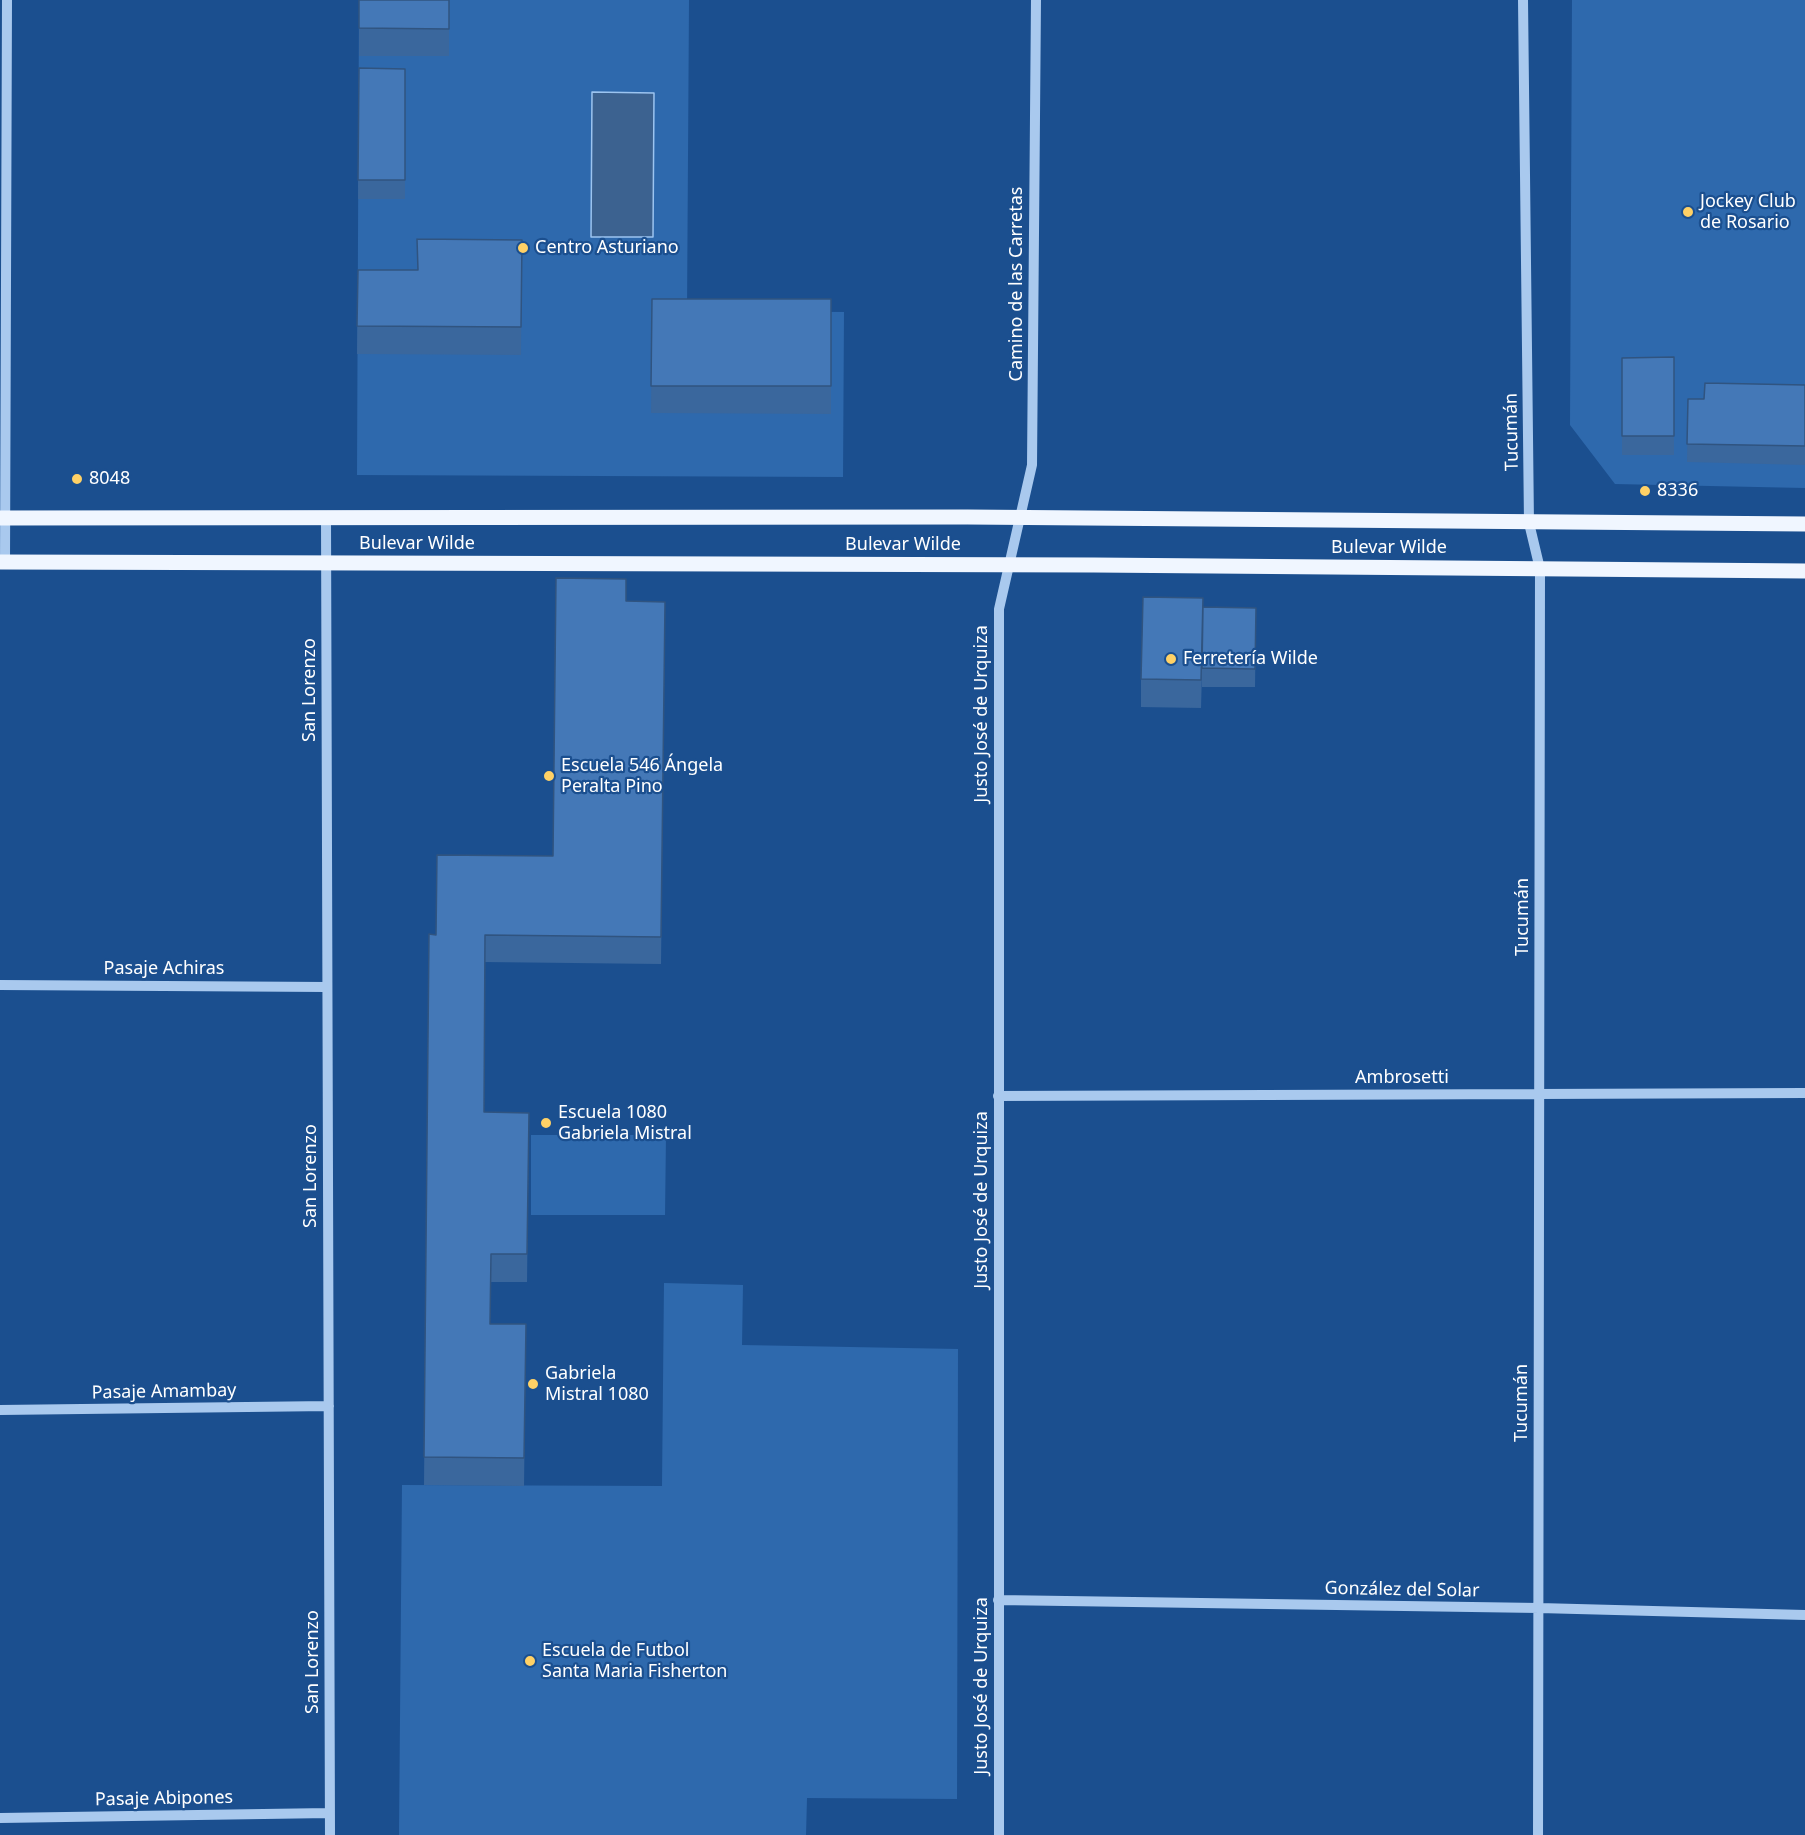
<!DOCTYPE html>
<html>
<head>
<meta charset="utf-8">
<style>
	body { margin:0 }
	canvas { display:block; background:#1b4f8f }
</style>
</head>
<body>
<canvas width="1805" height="1835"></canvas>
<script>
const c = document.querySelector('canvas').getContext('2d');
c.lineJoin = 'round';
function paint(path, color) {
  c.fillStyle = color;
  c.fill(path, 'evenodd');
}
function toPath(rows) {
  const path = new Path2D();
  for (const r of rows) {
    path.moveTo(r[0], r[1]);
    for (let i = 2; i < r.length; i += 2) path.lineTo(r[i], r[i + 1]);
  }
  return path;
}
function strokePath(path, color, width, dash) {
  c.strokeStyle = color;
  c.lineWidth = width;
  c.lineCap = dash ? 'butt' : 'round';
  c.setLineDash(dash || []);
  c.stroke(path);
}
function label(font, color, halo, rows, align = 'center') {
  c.font = font + ' "Noto Sans",sans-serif';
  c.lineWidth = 4.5;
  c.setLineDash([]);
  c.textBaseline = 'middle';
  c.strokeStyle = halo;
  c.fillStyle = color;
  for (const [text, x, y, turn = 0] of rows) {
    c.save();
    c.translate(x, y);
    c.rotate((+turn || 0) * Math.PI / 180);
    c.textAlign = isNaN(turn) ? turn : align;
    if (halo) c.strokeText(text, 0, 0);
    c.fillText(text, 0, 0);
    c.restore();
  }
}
paint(toPath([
	[359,0,689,0,687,311,844,312,843,477,357,475],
	[1572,0,1805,0,1805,488,1615,484,1570,425],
	[531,1135,666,1135,665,1215,531,1215],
	[664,1283,743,1285,742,1345,958,1349,957,1799,807,1798,806,1835,399,1835,402,1485,662,1486]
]), '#2e69ad');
const water = toPath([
	[592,92,654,93,653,237,591,237,592,92]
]);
paint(water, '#3c6290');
strokePath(water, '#9cc4f0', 1.5);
strokePath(toPath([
	[1523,0,1529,523,1540,569,1538,1835],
	[326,518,330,1835],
	[5,562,7,0],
	[0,985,327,987],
	[998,1096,1805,1093],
	[0,1410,329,1406],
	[998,1600,1539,1608,1805,1615],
	[0,1818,329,1813],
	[999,1835,999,609,1032,465,1036,0]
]), '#a9c9ee', 10);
strokePath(toPath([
	[0,518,967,517,1805,524],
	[0,562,1094,565,1805,571]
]), '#f0f6ff', 15);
paint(toPath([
	[359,0,449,0,449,56,359,56],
	[359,68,405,69,405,199,358,199],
	[522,240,521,355,357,354,358,270,417,270],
	[652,299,831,299,831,414,651,413],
	[1674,357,1674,455,1622,455,1622,358],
	[1805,385,1805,465,1687,462,1688,399,1704,399],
	[626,601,665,602,661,964,485,962,484,1112,529,1113,527,1282,491,1282,490,1324,526,1324,524,1486,424,1485,429,934,436,935,553,856],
	[1203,608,1256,608,1255,687,1202,687,1202,671,1201,708,1141,707,1141,679]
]), '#3a679d');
const building = toPath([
	[359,0,449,0,449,29,359,28,359,0],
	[359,68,405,69,405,180,358,180,359,68],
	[417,239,522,240,521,327,357,326,358,270,418,270,417,239],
	[652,299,831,299,831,386,651,386,652,299],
	[1674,357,1674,436,1622,436,1622,358,1674,357],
	[1705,383,1805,385,1805,446,1687,444,1688,399,1704,399,1705,383],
	[556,578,626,579,626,601,665,602,661,937,485,935,484,1112,529,1113,527,1254,491,1254,490,1324,526,1324,524,1458,424,1457,429,934,436,935,437,855,553,856,556,578],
	[1143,597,1203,598,1201,680,1141,679,1143,597],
	[1203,607,1256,608,1255,669,1202,668,1203,607]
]);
paint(building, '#4478b7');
strokePath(building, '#305480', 1.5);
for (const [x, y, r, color] of [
	[1688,212,6,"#ffd166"],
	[523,248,6,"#ffd166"],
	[77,479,6,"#ffd166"],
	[1645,491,6,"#ffd166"],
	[1171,659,6,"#ffd166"],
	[549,776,6,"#ffd166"],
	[546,1123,6,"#ffd166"],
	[533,1384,6,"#ffd166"],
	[530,1661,6,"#ffd166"]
]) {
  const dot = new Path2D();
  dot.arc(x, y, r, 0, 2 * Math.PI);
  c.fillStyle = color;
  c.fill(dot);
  strokePath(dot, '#1b4f8f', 2);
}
label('18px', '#fff', '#1b4f8f', [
	["Jockey Club",1700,202],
	["de Rosario",1700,223],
	["Centro Asturiano",535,248],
	["8048",89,479],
	["8336",1657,491],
	["Ferretería Wilde",1183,659],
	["Escuela 546 Ángela",561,766],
	["Peralta Pino",561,787],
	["Escuela 1080",558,1113],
	["Gabriela Mistral",558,1134],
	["Gabriela",545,1374],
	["Mistral 1080",545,1395],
	["Escuela de Futbol",542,1651],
	["Santa Maria Fisherton",542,1672]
], 'left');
label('18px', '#fff', '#1b4f8f', [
	["Camino de las Carretas",1017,284,-90],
	["Tucumán",1512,432,-91],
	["Bulevar Wilde",417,544],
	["Bulevar Wilde",903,545],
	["Bulevar Wilde",1389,548],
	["San Lorenzo",310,690,-90],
	["Justo José de Urquiza",982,714,-90],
	["Tucumán",1523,917,-90],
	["Pasaje Achiras",164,969],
	["Ambrosetti",1402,1078],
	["San Lorenzo",311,1176,-90],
	["Justo José de Urquiza",982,1200,-90],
	["Pasaje Amambay",164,1392,-1],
	["Tucumán",1522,1403,-90],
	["González del Solar",1402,1590,1],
	["San Lorenzo",313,1662,-90],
	["Justo José de Urquiza",982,1686,-90],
	["Pasaje Abipones",164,1799,-1]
]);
</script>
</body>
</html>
